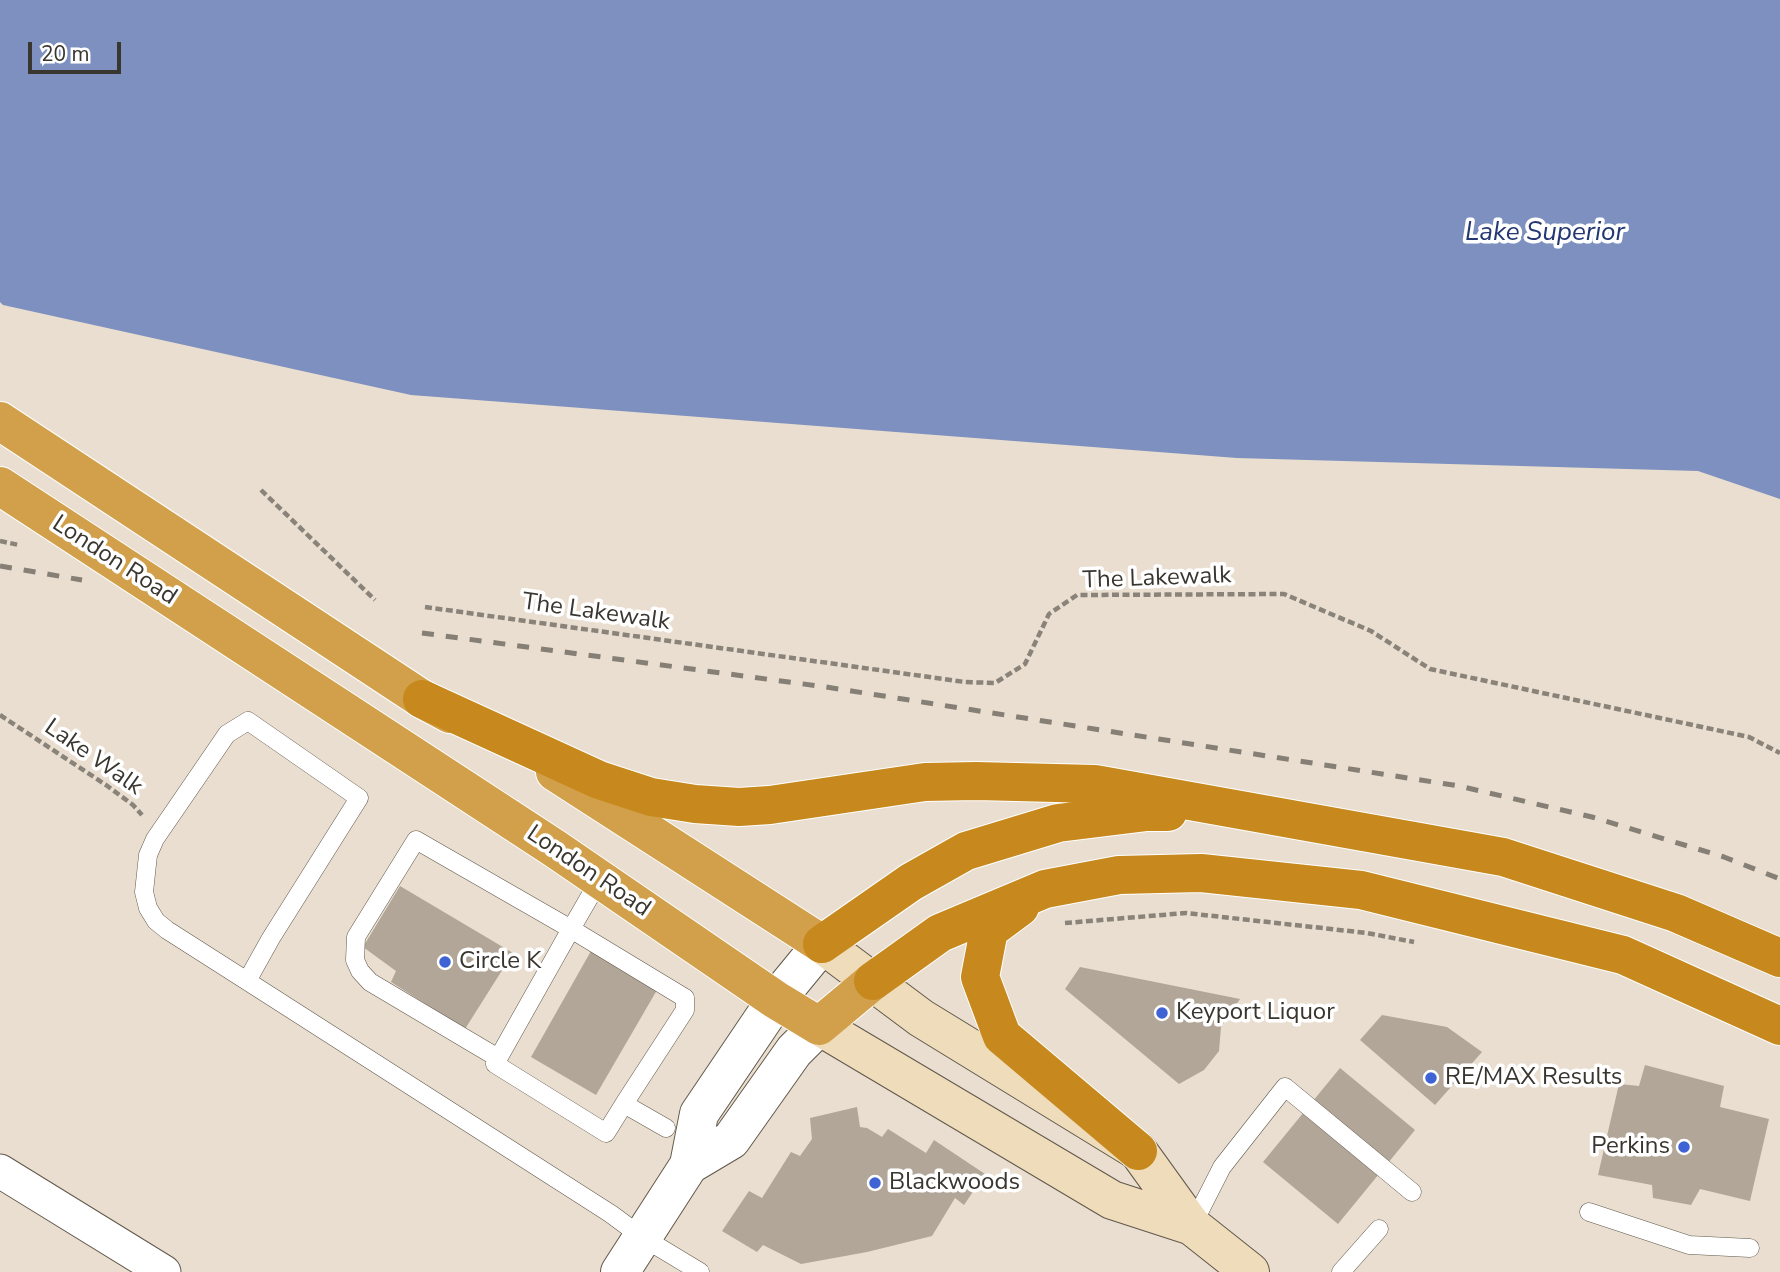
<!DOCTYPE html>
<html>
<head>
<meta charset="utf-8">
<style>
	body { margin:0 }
	#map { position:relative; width:1780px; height:1272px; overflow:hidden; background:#e9decf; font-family:"Nunito Sans",sans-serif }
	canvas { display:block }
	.scale { position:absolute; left:28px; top:42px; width:93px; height:32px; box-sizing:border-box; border:4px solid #39352f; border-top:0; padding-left:9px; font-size:21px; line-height:24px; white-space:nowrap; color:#39352f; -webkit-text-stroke:5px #fff; paint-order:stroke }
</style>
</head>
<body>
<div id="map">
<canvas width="1780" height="1272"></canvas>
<div class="scale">20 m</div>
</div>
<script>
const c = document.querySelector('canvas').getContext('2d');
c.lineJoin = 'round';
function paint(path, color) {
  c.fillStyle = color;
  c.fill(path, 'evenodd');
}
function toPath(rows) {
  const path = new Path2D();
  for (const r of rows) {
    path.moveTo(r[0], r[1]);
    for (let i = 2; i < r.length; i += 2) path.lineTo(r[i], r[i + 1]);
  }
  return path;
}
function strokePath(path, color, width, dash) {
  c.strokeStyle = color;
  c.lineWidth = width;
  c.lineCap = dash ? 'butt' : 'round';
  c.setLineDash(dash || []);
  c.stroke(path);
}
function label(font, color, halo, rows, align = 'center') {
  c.font = font + ' "Nunito Sans",sans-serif';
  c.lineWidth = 7;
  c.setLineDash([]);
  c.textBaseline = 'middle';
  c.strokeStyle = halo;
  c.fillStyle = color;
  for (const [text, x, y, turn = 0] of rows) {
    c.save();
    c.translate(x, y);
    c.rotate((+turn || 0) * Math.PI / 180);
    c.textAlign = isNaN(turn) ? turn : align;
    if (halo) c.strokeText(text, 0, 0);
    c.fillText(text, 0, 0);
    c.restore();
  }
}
paint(toPath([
	[0,0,1780,0,1780,499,1698,471,1237,458,411,395,3,305,0,302]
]), '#7d90bf');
paint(toPath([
	[400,886,513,953,465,1029,391,982,396,971,363,947],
	[591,951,657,990,596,1095,531,1057],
	[1080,967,1240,999,1221,1027,1219,1051,1204,1070,1179,1084,1065,989],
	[1382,1015,1447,1027,1482,1052,1435,1105,1360,1040],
	[1645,1065,1724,1086,1720,1107,1769,1119,1750,1201,1700,1189,1691,1205,1653,1198,1652,1185,1598,1175,1619,1084,1639,1086],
	[1340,1068,1415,1130,1338,1224,1263,1162],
	[857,1107,860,1127,867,1128,882,1137,888,1129,926,1153,934,1140,985,1174,964,1205,955,1198,932,1236,867,1252,801,1264,763,1245,757,1252,722,1231,749,1191,762,1198,791,1152,800,1156,812,1139,810,1118]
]), '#b1a698');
const service = toPath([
	[600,879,571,929,685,998,685,1010,624,1104,666,1128],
	[247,981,271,938,359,798,248,721,227,734,155,839,148,855,144,892,148,908,156,921,167,930,247,981,611,1214,642,1237,700,1272],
	[498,1058,370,982,360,971,355,960,356,937,416,840,571,929,495,1064,606,1133,624,1104],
	[1589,1212,1689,1245,1750,1248],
	[1192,1226,1222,1167,1285,1087,1412,1192],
	[1341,1272,1379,1229]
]);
const minor = toPath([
	[0,1171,164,1272]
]);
const tertiary = toPath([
	[689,1165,731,1140,794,1051,819,1026],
	[620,1272,689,1165,699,1114,776,1000,822,944]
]);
const secondary = toPath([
	[822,944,921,1018,1138,1151,1192,1226,1250,1272],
	[819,1026,1112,1200,1192,1226]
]);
const trunk = toPath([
	[0,421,422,699,450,714],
	[0,486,554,848,776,1000,819,1026,873,981],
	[555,772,822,944]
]);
const motorway = toPath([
	[422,699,599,780,651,797,695,804,739,807,770,805,925,782,976,781,1095,784,1503,857,1676,913,1780,958],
	[1020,907,989,930,980,977,1002,1036,1138,1151],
	[822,944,911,882,966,851,1058,823,1147,812,1168,812],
	[873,981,940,933,1045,889,1119,875,1201,873,1361,890,1623,955,1780,1026]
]);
strokePath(service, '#61584b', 19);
strokePath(minor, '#61584b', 35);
strokePath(tertiary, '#61584b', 40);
strokePath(secondary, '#61584b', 40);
strokePath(trunk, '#fff', 40);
strokePath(motorway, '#fff', 40);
strokePath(toPath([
	[261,490,375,600],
	[0,541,19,545],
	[425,607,965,682,995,683,1025,664,1049,614,1077,595,1284,594,1371,631,1430,669,1749,737,1780,753],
	[0,715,106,785,133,805,142,815],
	[1065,923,1186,913,1367,933,1414,942]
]), '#8a8379', 4.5, [7, 3.5]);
strokePath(service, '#fff', 18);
strokePath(minor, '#fff', 33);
strokePath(tertiary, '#fff', 38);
strokePath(secondary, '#eedcbb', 38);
strokePath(trunk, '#d2a04a', 38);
strokePath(motorway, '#c7891d', 38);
strokePath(toPath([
	[0,566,82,580],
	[422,633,826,687,1459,786,1592,817,1724,857,1780,879]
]), '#867f75', 5, [12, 12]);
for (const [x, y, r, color] of [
	[445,962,7,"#3f63d5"],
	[1162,1013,7,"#3f63d5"],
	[1431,1078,7,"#3f63d5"],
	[1684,1147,7,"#3f63d5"],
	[875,1183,7,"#3f63d5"]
]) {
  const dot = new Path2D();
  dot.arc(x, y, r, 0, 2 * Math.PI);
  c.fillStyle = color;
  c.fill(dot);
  strokePath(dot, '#fff', 2.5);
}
label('24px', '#39352f', '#fff', [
	["London Road",114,561,33],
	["The Lakewalk",1157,579,-2],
	["The Lakewalk",596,613,8],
	["Lake Walk",93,758,35],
	["London Road",588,872,34]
]);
label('24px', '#39352f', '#fff', [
	["Circle K",459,962],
	["Keyport Liquor",1176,1013],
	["RE/MAX Results",1445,1078],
	["Perkins",1670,1147,"right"],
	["Blackwoods",889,1183]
], 'left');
label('italic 26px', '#233772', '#fff', [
	["Lake Superior",1545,234]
]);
</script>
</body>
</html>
